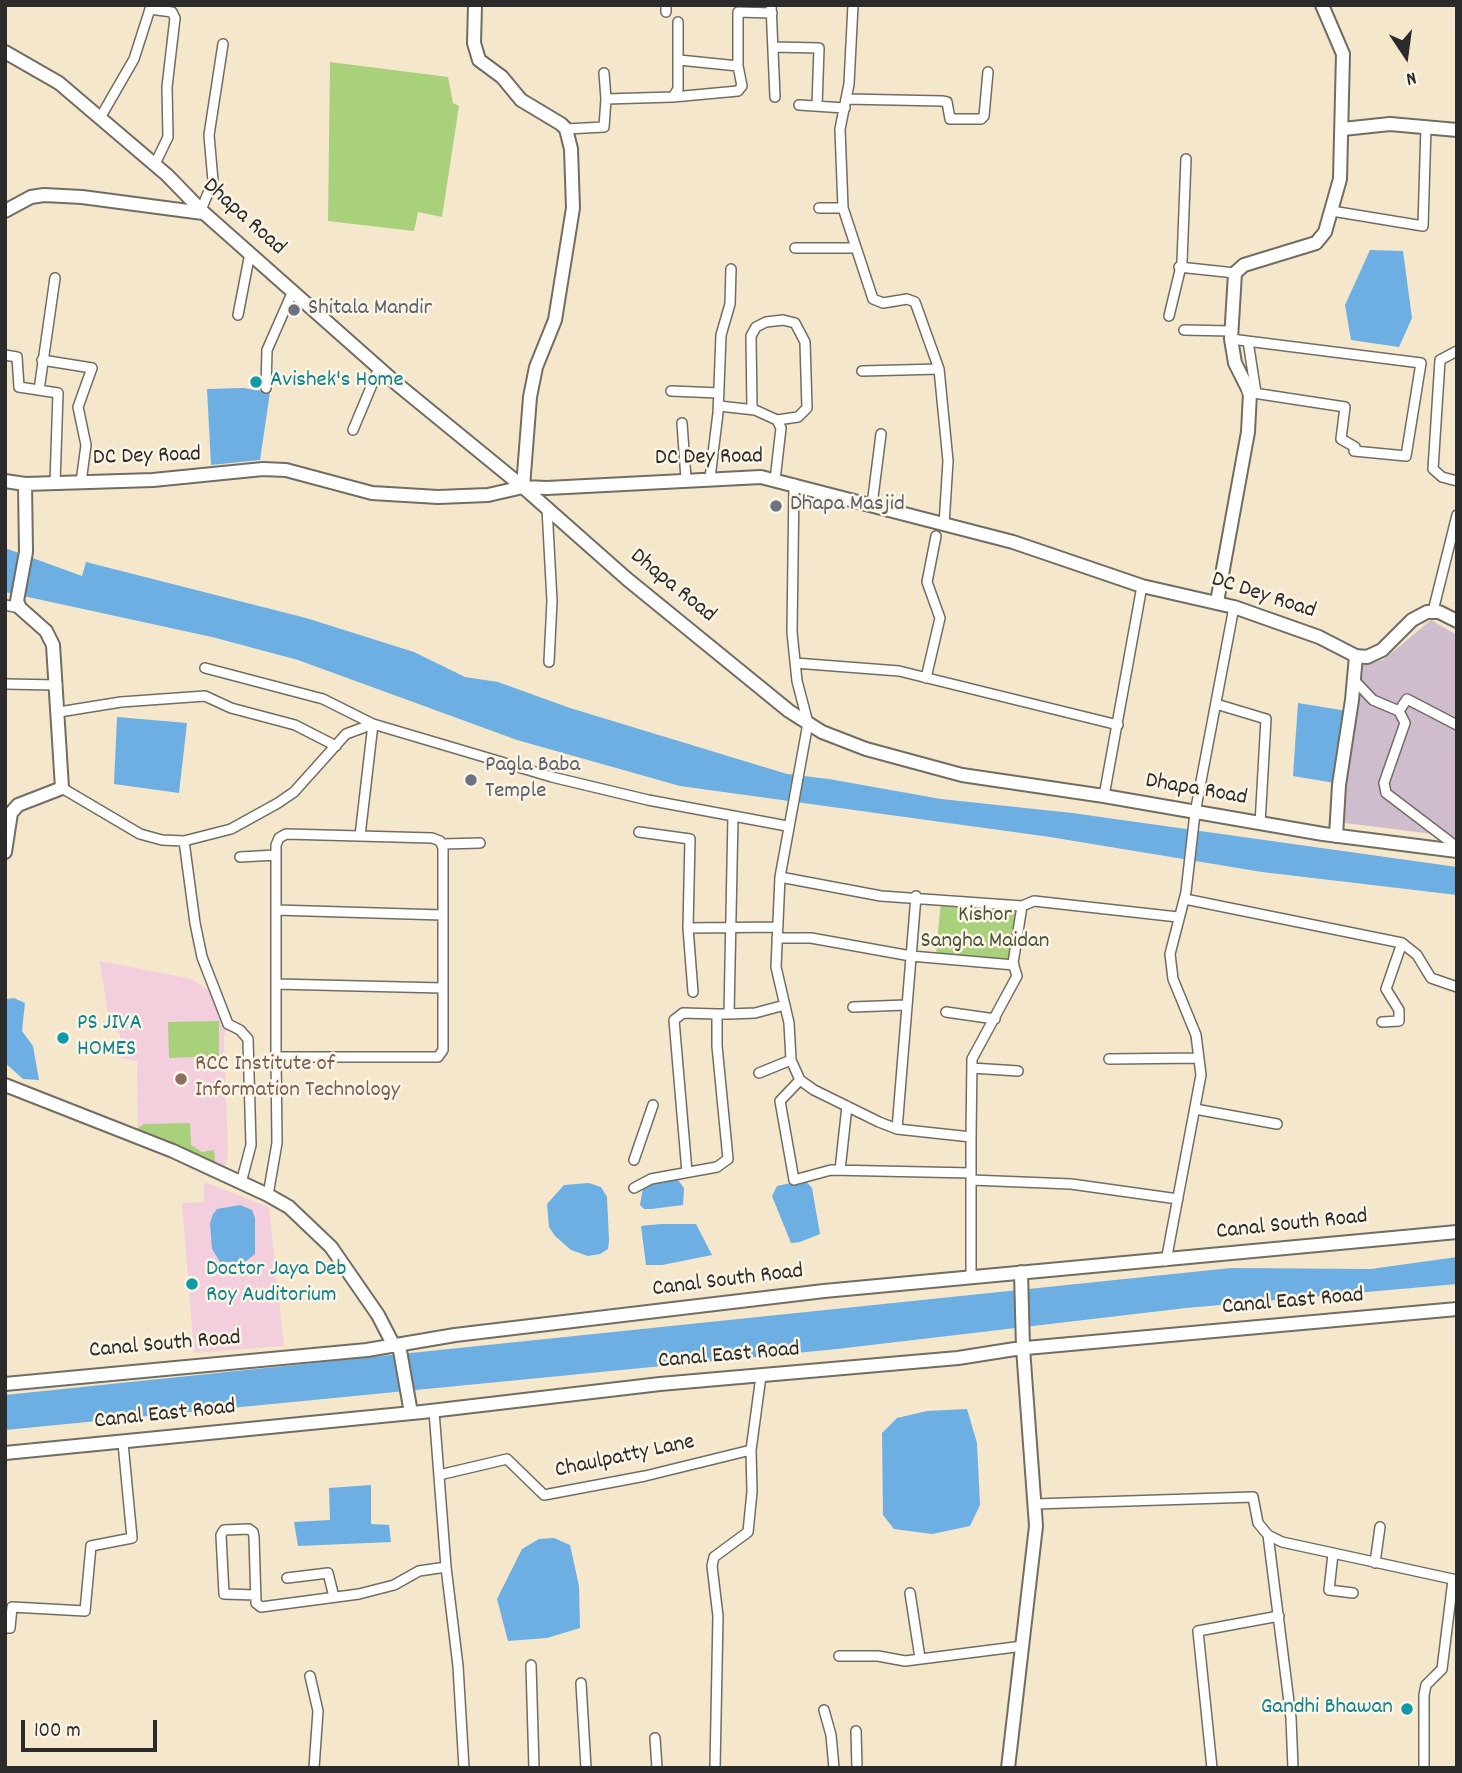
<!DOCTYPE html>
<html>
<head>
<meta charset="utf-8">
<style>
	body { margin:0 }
	#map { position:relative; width:1462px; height:1773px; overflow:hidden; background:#f4e7cc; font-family:Dekko,sans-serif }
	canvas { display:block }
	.frame { position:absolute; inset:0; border:7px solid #2b2b2b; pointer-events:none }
	.north { position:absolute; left:1371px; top:21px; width:70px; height:70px; -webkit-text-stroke:5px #fcf5e5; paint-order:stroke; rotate:167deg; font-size:19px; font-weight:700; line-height:28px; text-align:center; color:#2b2b2b }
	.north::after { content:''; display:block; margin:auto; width:24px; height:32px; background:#2b2b2b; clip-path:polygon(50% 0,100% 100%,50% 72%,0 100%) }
	.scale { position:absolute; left:21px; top:1720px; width:136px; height:32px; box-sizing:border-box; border:4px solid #2b2b2b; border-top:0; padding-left:9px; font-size:21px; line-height:24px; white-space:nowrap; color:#2b2b2b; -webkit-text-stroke:5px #fcf5e5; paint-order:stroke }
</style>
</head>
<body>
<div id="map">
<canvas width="1462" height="1773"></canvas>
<div class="frame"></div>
<div class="north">N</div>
<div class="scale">100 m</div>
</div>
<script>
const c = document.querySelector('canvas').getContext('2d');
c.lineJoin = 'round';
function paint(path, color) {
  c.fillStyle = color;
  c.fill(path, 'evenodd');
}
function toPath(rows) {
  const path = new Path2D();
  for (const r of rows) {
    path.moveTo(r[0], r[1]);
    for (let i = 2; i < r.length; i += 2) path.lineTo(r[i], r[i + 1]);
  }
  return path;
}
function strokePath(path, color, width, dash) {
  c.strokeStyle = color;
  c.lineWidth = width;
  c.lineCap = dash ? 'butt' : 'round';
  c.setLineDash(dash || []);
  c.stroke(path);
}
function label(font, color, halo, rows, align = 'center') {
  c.font = font + ' Dekko,sans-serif';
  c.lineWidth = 5;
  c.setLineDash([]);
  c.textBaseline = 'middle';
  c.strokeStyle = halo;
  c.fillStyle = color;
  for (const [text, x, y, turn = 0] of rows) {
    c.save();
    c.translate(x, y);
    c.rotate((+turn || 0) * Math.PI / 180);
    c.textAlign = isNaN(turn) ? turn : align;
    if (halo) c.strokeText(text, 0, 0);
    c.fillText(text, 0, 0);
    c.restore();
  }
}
paint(toPath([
	[100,961,192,979,213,994,227,1030,224,1037,228,1154,225,1169,138,1132,137,1061,120,1058,120,1035,109,1020],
	[204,1182,269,1207,284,1346,194,1353,182,1203,204,1202]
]), '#f3cfde');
paint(toPath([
	[1431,620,1457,635,1457,837,1337,822,1358,712,1363,665,1383,660]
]), '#cfbdce');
paint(toPath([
	[330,62,448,77,453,103,459,106,442,217,418,212,414,231,328,221],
	[941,901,1020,906,1012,963,936,955],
	[219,1021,219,1056,169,1058,168,1022],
	[190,1123,191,1145,202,1152,214,1150,215,1162,210,1164,137,1129,144,1124]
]), '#a9d07a');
paint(toPath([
	[1370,250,1403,251,1412,318,1399,347,1351,340,1345,305],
	[243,388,270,392,260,460,211,465,207,389],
	[5,548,82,576,86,562,306,618,414,652,465,677,498,682,570,708,787,774,829,779,941,799,1072,813,1457,867,1457,895,1262,872,1050,837,680,786,517,740,298,660,212,637,5,592],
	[1298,703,1347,711,1335,783,1293,776],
	[117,717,187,723,179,793,114,784],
	[14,998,25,1003,22,1031,33,1046,39,1080,23,1079,5,1063,5,1004,7,999],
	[678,1180,684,1188,683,1205,651,1209,644,1209,640,1205,643,1188,661,1181],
	[805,1180,812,1188,820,1234,800,1242,791,1243,772,1196,777,1186],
	[589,1183,601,1187,607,1197,609,1240,608,1249,600,1254,588,1256,571,1250,555,1236,549,1227,547,1204,564,1185],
	[240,1205,252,1210,255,1218,255,1254,245,1262,220,1262,212,1249,210,1223,213,1214,217,1209],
	[660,1224,696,1224,712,1255,662,1265,646,1265,641,1226],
	[1457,1257,1457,1284,1186,1308,837,1349,5,1430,5,1395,1231,1268,1371,1269],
	[967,1409,977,1443,980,1505,970,1526,932,1534,894,1529,883,1515,882,1433,897,1418,927,1411],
	[371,1485,371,1524,389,1525,391,1542,298,1546,294,1522,330,1520,329,1488],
	[554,1538,570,1545,579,1586,580,1628,547,1638,508,1641,497,1599,522,1549,539,1539]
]), '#6dafe2');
const street = toPath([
	[771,5,775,97],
	[853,5,849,84,840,129,843,208,873,299,883,303,907,299,915,302,939,369,948,461,944,525],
	[666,12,666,5],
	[774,47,819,48,817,106],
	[679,60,738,66,738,12,772,13],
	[604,73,606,99,673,97,678,89,678,22],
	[673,97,738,91,742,86,738,66],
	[847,99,942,101,947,102,950,119,981,119,984,116,988,72],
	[799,105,845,108],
	[100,118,134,59,150,9,172,12,175,18,167,87,168,137,155,164],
	[566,129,604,127,606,99],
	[819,208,843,208],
	[201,210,213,181,209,135,223,44],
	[1332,211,1423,226,1426,126],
	[795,248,855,248],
	[1179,267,1235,273],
	[238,315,250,253],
	[1169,316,1182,262,1186,159],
	[1184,330,1231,331],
	[1231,339,1421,363,1406,456,1354,451,1355,447,1341,439,1345,407,1247,392],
	[1248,341,1256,393],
	[1457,351,1440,360,1433,469,1442,477,1457,481],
	[5,355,17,357,19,387,58,393,55,483],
	[42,360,92,368,78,407,86,445,81,482],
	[862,371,939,369],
	[266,388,267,350,293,291],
	[39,390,55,278],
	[671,391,719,393],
	[719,406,755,410,777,420,781,428,775,480],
	[752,409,751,336,756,327,766,322,783,320,795,323,805,342,807,408,798,417,777,420],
	[682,423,686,479],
	[353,430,379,368],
	[710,478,718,413,721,335,730,304,731,269],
	[794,484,792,632,797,681,808,723,780,877,776,967,789,1023,791,1060,800,1080,814,1090,879,1122,897,1129,971,1137,971,1277],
	[872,505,881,434],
	[547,508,552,601,549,662],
	[5,605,20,608],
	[1433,611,1457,515],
	[795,663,899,671,1118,725],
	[205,668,323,699,373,724,360,836],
	[926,678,940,618,927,582,936,536],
	[1354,680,1373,700,1399,711,1405,723,1384,783,1386,793,1457,847],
	[5,684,57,685],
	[1216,704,1266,719,1260,824],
	[1399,711,1407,699,1457,725],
	[59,712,121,702,205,696,231,708,295,725,336,746],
	[62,788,140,834,162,840,184,841,231,829,278,803,294,792,346,734,373,724,552,777,648,800,787,826],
	[1104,796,1142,586],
	[639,832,690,839,688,928,693,992],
	[184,841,195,923,202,957,228,1024,240,1030,248,1039,251,1145,241,1183],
	[442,844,480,843],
	[240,857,276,855],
	[780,877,881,896,1022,906],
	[1185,899,1402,943,1417,955,1431,978,1457,987],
	[276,910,442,915],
	[688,928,778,927],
	[777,938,811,938,911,956,1014,965],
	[276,984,442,988],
	[853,1007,906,1005],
	[946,1012,995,1019],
	[729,1014,755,1013,785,1005],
	[1382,1022,1399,1021,1399,1010,1386,989,1402,943],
	[1109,1059,1199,1058],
	[972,1068,1018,1071],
	[759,1073,791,1060],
	[800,1080,780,1101,794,1180,831,1170,971,1173],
	[1195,1109,1277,1124],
	[897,1129,916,896],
	[971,1137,972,1059,1017,976,1013,963,1022,906,1034,901,1178,917],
	[634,1160,653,1105],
	[840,1170,847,1106],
	[687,1172,674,1020,683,1013,717,1014],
	[971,1180,1071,1184,1178,1199],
	[634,1188,651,1179,717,1167,728,1159,717,1046,717,1014,729,1014,733,816],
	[268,1195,277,1143,276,1057,276,845,279,838,286,834,432,838,440,841,443,848,443,1050,438,1057,276,1057],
	[1166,1261,1201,1075,1196,1035,1173,979,1170,954,1186,892,1195,813,1234,607],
	[434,1411,446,1567,458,1666,464,1768],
	[439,1475,507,1459,544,1495,645,1476,751,1450],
	[1035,1504,1253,1497,1258,1523,1268,1535,1282,1542,1457,1580],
	[1268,1535,1291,1718,1293,1768],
	[1333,1554,1329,1590,1353,1593],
	[1375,1563,1380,1527],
	[287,1578,328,1573,334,1597],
	[910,1593,920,1658],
	[256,1595,224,1594,221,1535,224,1530,249,1529,253,1532,254,1537,256,1603,261,1607,359,1594,394,1585,419,1571,446,1567],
	[5,1628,10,1628,12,1607,85,1611,91,1546,132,1538,123,1443],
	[839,1656,878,1656,905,1661,1023,1646],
	[531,1665,534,1768],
	[310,1676,318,1711,314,1768],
	[581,1683,586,1768],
	[824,1710,831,1735,834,1768],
	[856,1731,857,1768],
	[655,1738,657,1768],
	[715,1768,718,1616,712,1566,714,1557,748,1532,752,1492,751,1450,761,1376],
	[1212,1768,1198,1631,1279,1616],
	[1424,1768,1424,1695,1426,1685,1442,1669,1453,1580]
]);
const secondary = toPath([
	[475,5,474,43,479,60,502,77,521,100,561,124,566,129,571,149,573,208,555,320,536,367,530,397,523,487],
	[5,52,59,83,167,175,204,213,397,384,523,487,627,579,789,711,822,732,866,749,962,775,1104,796,1323,834,1457,851],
	[1343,129,1390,124,1457,130],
	[5,211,31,197,44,195,82,197,203,213],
	[5,481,25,484,153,480,263,469,286,470,372,493,438,497,488,495,523,487,547,488,761,477,1013,542,1142,586,1234,607,1319,637,1356,656,1367,657,1382,650,1412,620,1427,612,1439,612,1457,621],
	[1217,602,1248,432,1250,393,1235,363,1231,339,1235,273,1244,265,1316,243,1325,232,1340,179,1343,54,1322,5],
	[1336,836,1339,785,1352,700,1356,656],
	[5,852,11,813,18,805,62,788,53,645,46,631,20,608,17,601,26,552,25,484],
	[5,1085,173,1151,268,1195,289,1207,331,1247,378,1315,394,1346],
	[399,1345,411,1413],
	[5,1384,367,1350,455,1335,824,1291,1457,1232],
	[5,1453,422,1412,660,1384,958,1358,1015,1349,1457,1309],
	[1008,1768,1036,1526,1023,1348,1021,1272]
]);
strokePath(street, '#716d63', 12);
strokePath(secondary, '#716d63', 16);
strokePath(street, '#fff', 9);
strokePath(secondary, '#fff', 12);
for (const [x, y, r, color] of [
	[294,310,7,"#6b7280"],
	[256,382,7,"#0f9aa8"],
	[776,506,7,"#6b7280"],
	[471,780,7,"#6b7280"],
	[63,1038,7,"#0f9aa8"],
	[181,1079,7,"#8d6e63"],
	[192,1284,7,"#0f9aa8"],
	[1407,1709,7,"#0f9aa8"]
]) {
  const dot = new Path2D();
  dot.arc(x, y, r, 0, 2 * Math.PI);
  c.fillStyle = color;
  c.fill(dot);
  strokePath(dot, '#fcf5e5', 2.5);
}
label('23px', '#2b2b2b', '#fcf5e5', [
	["Dhapa Road",243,218,42],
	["DC Dey Road",147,458,-2],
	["DC Dey Road",709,459,-1],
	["Dhapa Road",672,587,39],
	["DC Dey Road",1263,597,18],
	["Dhapa Road",1196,791,10],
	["Canal South Road",1292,1226,-6],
	["Canal South Road",728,1282,-7],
	["Canal East Road",1293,1303,-5],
	["Canal South Road",165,1346,-5],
	["Canal East Road",729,1357,-5],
	["Canal East Road",165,1416,-6],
	["Chaulpatty Lane",625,1458,-12]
]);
label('23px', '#5b616d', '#fcf5e5', [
	["Shitala Mandir",308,310],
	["Dhapa Masjid",790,506],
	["Pagla Baba",485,767],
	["Temple",485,793]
], 'left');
label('23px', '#0d838f', '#fcf5e5', [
	["Avishek's Home",270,382],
	["PS JIVA",77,1025],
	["HOMES",77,1051],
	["Doctor Jaya Deb",206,1271],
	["Roy Auditorium",206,1297],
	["Gandhi Bhawan",1393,1709,"right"]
], 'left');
label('23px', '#4a543f', '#fcf5e5', [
	["Kishor",985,917],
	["Sangha Maidan",985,943]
]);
label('23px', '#785e54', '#fcf5e5', [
	["RCC Institute of",195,1066],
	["Information Technology",195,1092]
], 'left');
</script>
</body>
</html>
